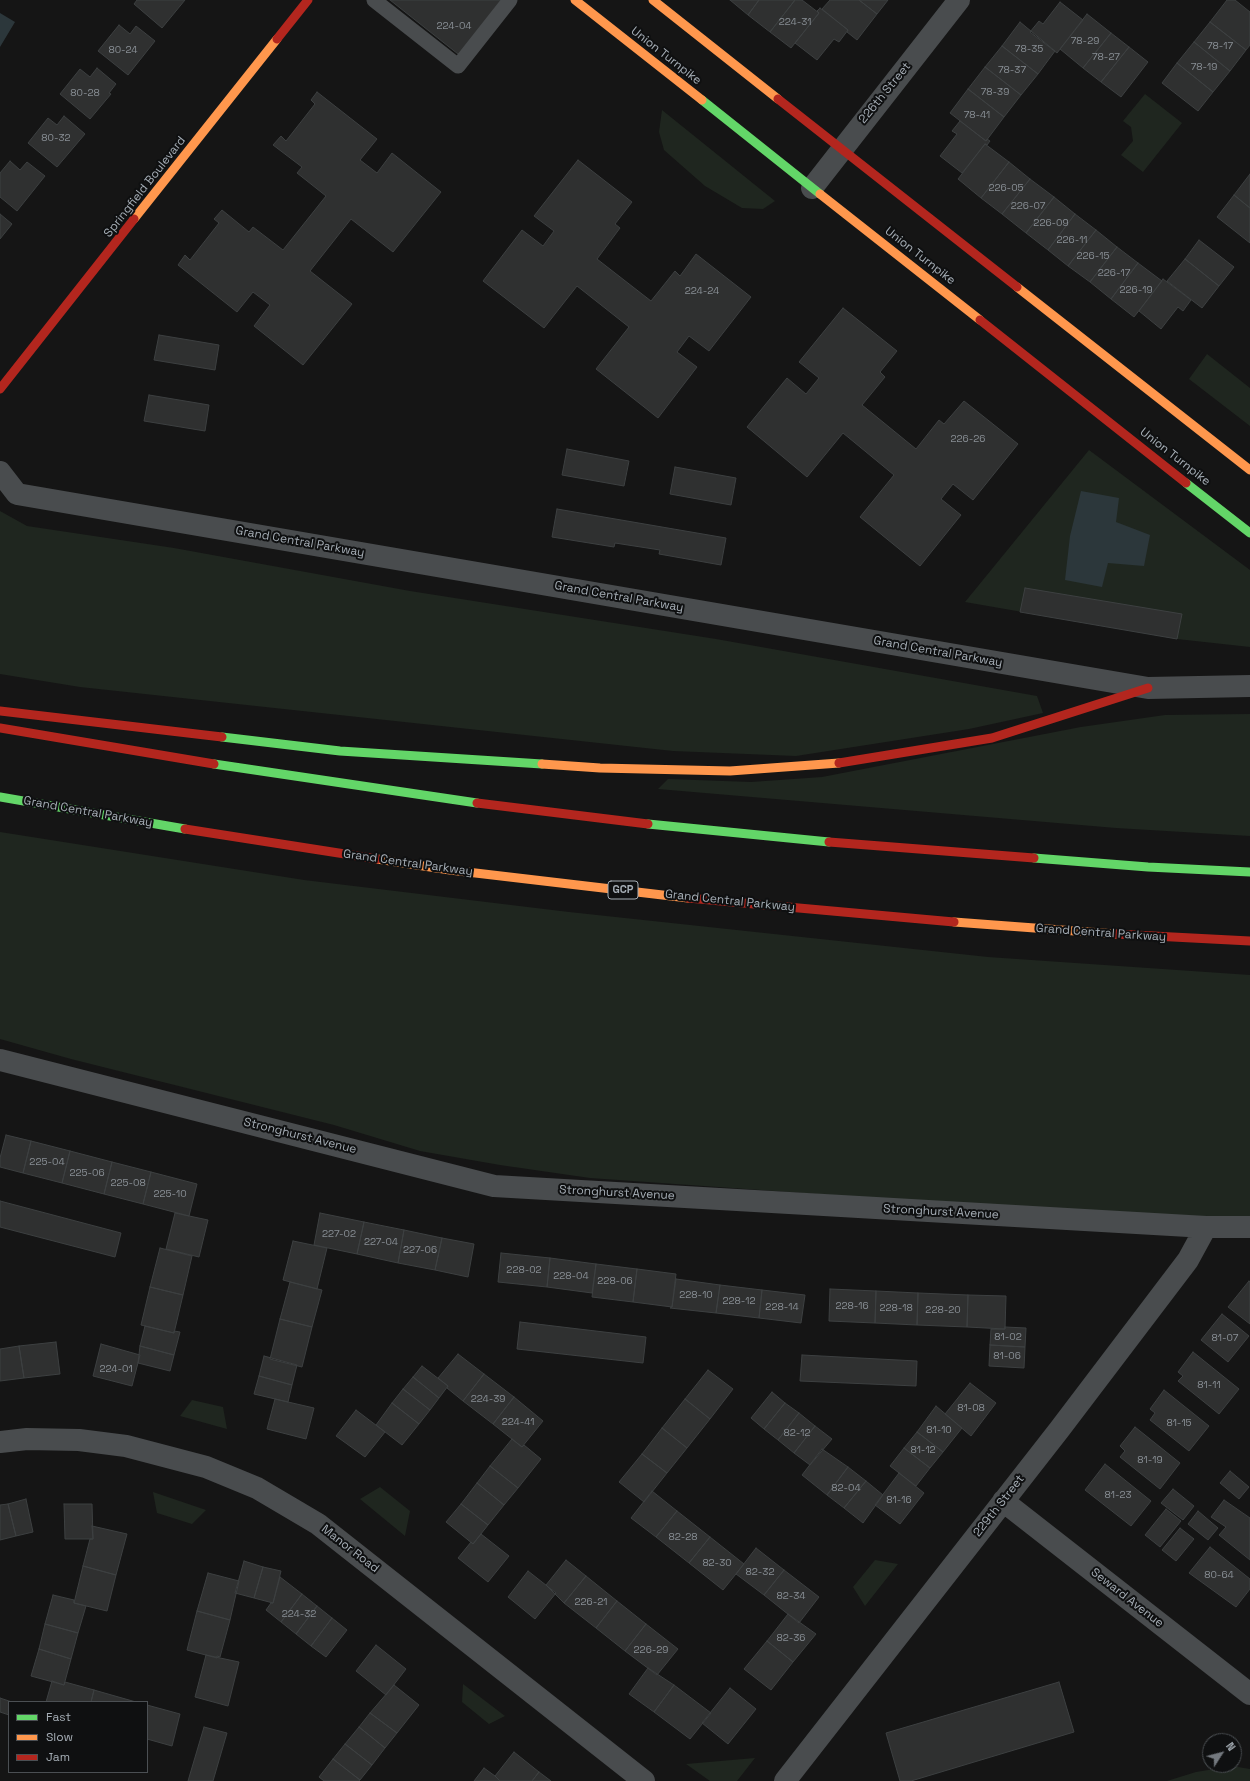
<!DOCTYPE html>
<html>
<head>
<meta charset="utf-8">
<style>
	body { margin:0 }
	#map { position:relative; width:1250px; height:1781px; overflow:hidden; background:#151515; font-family:"Space Grotesk",sans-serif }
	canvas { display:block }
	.legend { position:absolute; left:8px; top:1701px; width:140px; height:72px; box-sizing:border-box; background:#0f1011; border:1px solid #4b4f53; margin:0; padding:5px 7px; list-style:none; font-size:12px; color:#a6aeb6 }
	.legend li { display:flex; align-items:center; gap:8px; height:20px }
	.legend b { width:20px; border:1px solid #4b4f53 }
	.north { position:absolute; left:1202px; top:1733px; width:40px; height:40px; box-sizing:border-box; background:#0f1011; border:1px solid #4b4f53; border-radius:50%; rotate:54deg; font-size:11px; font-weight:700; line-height:16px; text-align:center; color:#a6aeb6 }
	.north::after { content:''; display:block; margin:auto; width:14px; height:18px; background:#73787e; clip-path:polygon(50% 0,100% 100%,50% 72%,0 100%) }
</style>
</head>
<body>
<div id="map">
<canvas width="1250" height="1781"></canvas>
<ul class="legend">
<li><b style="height:5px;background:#63d668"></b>Fast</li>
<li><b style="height:5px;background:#ff974d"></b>Slow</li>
<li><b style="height:5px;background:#b3261e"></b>Jam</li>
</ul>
<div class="north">N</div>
</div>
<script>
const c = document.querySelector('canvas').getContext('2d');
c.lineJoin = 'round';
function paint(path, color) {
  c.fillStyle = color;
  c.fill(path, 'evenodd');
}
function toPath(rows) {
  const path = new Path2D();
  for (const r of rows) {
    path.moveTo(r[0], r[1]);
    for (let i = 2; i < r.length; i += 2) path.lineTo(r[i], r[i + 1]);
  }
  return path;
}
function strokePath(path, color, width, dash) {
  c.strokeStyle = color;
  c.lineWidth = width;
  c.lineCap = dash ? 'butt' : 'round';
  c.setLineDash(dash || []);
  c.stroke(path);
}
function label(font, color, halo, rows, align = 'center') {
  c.font = font + ' "Space Grotesk",sans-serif';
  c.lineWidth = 4;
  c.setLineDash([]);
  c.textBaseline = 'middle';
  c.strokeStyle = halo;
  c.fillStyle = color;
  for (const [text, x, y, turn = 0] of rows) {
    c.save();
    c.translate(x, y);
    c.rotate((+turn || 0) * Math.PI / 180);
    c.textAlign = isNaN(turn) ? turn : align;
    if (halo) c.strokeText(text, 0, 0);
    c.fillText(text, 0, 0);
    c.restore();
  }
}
paint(toPath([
	[1145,94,1182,123,1143,172,1121,155,1133,141,1131,127,1123,121],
	[662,110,775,201,763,209,742,208,705,186,664,150,659,132],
	[1207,354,1250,388,1250,426,1189,379],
	[1089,450,1250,570,1250,647,1177,639,965,602],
	[0,511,27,526,174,548,410,591,716,639,1037,696,1043,713,969,729,796,756,673,751,80,687,0,674],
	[1250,714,1250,836,1116,828,658,789,668,779,751,782,822,777,1081,727,1165,715],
	[0,832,304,880,569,912,988,957,1250,975,1250,1217,1158,1218,590,1178,500,1165,420,1151,334,1125,71,1059,0,1039],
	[192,1400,223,1407,227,1429,180,1416],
	[380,1487,410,1511,405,1536,360,1499],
	[153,1492,206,1510,192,1524,157,1513],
	[875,1560,898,1564,865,1606,853,1587],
	[463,1684,505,1716,489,1724,462,1702],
	[755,1758,737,1781,710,1781,686,1764],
	[1232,1766,1250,1769,1250,1781,1167,1781,1196,1772]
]), '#1f261f');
paint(toPath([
	[0,13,15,22,0,47],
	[1081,491,1119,498,1116,522,1150,535,1144,566,1108,563,1102,587,1065,580,1070,536]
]), '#2c373b');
const building = toPath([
	[137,0,185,0,162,28,134,4,137,0],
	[390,0,505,0,463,53,458,54,390,0],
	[730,0,759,0,748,15,730,0],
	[759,0,795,0,770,32,748,15,759,0],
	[795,0,802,0,819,13,791,48,770,32,795,0],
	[830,0,859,0,877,14,857,40,847,32,848,30,822,9,830,0],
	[859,0,888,0,877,14,859,0],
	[1227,0,1235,0,1250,12,1250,45,1246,50,1210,22,1227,0],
	[1060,2,1083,20,1057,53,1030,32,1039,21,1043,24,1060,2],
	[820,8,848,30,839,42,834,39,817,60,795,43,819,13,817,11,820,8],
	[1087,14,1111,33,1083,68,1060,49,1087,14],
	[1020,22,1055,51,1038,74,1002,46,1020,22],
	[1210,22,1246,50,1230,71,1194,42,1210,22],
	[119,25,130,34,136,26,155,41,128,75,98,51,119,25],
	[1111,33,1129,47,1101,82,1083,68,1111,33],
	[1194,42,1230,71,1213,92,1177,63,1194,42],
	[1002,46,1038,74,1021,95,985,67,1002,46],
	[1129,47,1148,62,1121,97,1101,82,1129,47],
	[1177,63,1213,92,1198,111,1162,83,1177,63],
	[985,67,1021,95,1004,117,968,89,985,67],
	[97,68,116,84,109,93,111,94,90,119,60,94,80,69,90,77,97,68],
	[968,89,1004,117,986,141,950,113,968,89],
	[317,92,377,139,360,160,377,173,392,153,441,192,393,252,351,219,310,271,352,304,303,365,254,326,270,305,253,292,237,312,178,265,185,255,190,260,219,223,214,219,222,210,249,232,253,227,283,250,326,196,297,173,302,167,273,145,281,136,286,141,315,104,311,100,317,92],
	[64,116,85,134,57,167,28,143,48,118,57,125,64,116],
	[960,121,986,141,987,139,990,141,987,145,985,144,962,173,940,156,957,134,952,131,960,121],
	[985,144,1009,162,981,198,958,179,985,144],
	[578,160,632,202,615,224,620,228,597,259,651,301,675,271,680,276,696,254,751,297,709,351,689,336,677,352,697,367,658,418,596,369,629,327,577,286,544,328,483,281,522,230,543,246,554,231,534,216,578,160],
	[10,161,20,170,27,162,45,176,17,211,0,197,0,173,10,161],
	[1009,162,1030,179,1002,214,981,198,1009,162],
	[1250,174,1250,208,1234,195,1250,174],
	[1030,179,1054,197,1026,233,1002,214,1030,179],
	[1234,195,1250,208,1250,243,1217,217,1234,195],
	[1054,197,1075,214,1048,250,1026,233,1054,197],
	[0,214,12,224,0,239,0,214],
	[1075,214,1096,230,1068,266,1048,250,1075,214],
	[1096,230,1117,247,1090,282,1068,266,1096,230],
	[1199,240,1234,267,1219,286,1185,259,1199,240],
	[1117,247,1138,263,1111,299,1090,282,1117,247],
	[1185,259,1219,286,1202,308,1167,281,1185,259],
	[1138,263,1162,281,1134,317,1111,299,1138,263],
	[1163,279,1191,300,1183,311,1178,307,1161,329,1139,311,1163,279],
	[843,308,897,351,880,372,885,377,862,405,916,449,939,420,944,424,964,401,1018,444,973,500,953,484,941,499,961,515,920,566,860,517,894,475,843,433,807,477,747,427,787,378,806,394,819,378,799,362,843,308],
	[159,335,219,345,215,370,154,360,159,335],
	[149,395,209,405,205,431,144,421,149,395],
	[567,449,629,461,624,486,562,475,567,449],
	[675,467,736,478,731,505,670,494,675,467],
	[557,509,726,538,721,565,659,554,660,550,615,543,614,547,552,537,557,509],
	[1025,588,1182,614,1177,639,1020,612,1025,588],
	[6,1135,31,1141,23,1173,0,1167,0,1158,6,1135],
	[31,1141,70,1151,62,1183,23,1173,31,1141],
	[70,1151,112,1162,104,1194,62,1183,70,1151],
	[112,1162,151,1172,143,1204,104,1194,112,1162],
	[151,1172,197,1184,189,1216,143,1204,151,1172],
	[0,1201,121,1233,115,1257,0,1227,0,1201],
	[175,1213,208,1220,199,1257,166,1249,175,1213],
	[320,1213,364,1222,357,1254,314,1245,320,1213],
	[364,1222,404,1230,398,1263,357,1254,364,1222],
	[404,1230,442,1238,435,1270,398,1263,404,1230],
	[442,1238,474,1244,468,1277,435,1270,442,1238],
	[293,1241,327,1248,317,1289,283,1280,293,1241],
	[160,1248,192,1256,183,1295,150,1287,160,1248],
	[501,1253,550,1258,547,1287,498,1282,501,1253],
	[550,1258,596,1264,592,1293,547,1287,550,1258],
	[596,1264,637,1269,633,1302,592,1297,596,1264],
	[637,1269,676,1274,672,1307,633,1302,637,1269],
	[676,1279,720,1285,716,1313,670,1308,672,1307,676,1279],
	[1249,1281,1250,1282,1250,1324,1228,1307,1249,1281],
	[290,1282,322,1290,312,1327,280,1319,290,1282],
	[720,1285,762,1290,759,1318,716,1313,720,1285],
	[150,1287,183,1295,174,1333,141,1325,150,1287],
	[830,1289,876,1291,875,1323,829,1321,830,1289],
	[762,1290,805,1295,801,1323,759,1318,762,1290],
	[876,1291,918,1293,917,1325,875,1323,876,1291],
	[918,1293,968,1295,967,1327,917,1325,918,1293],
	[968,1295,1006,1296,1005,1329,967,1327,968,1295],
	[1222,1314,1249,1336,1228,1362,1201,1340,1222,1314],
	[280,1319,312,1327,302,1367,270,1359,280,1319],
	[520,1322,646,1337,643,1363,517,1349,520,1322],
	[145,1326,174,1333,174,1331,180,1332,174,1355,140,1346,145,1326],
	[1005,1327,1026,1328,1025,1347,990,1345,991,1329,1005,1329,1005,1327],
	[56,1342,60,1374,24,1378,19,1346,56,1342],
	[101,1344,140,1355,132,1386,93,1376,101,1344],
	[990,1345,1025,1347,1024,1368,989,1366,990,1345],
	[19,1346,24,1378,0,1381,0,1349,19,1346],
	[140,1346,174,1355,170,1371,138,1363,140,1346],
	[1193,1352,1239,1389,1219,1414,1178,1381,1183,1376,1178,1372,1193,1352],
	[458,1354,484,1374,463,1401,447,1388,448,1386,438,1378,458,1354],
	[802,1355,917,1361,916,1386,800,1381,802,1355],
	[264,1356,297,1365,292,1385,259,1376,264,1356],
	[422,1366,448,1386,439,1398,413,1377,422,1366],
	[708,1370,733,1389,710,1419,685,1399,708,1370],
	[484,1374,514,1397,493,1424,463,1401,484,1374],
	[259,1376,292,1385,288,1402,254,1394,259,1376],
	[413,1377,439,1398,430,1410,403,1389,413,1377],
	[970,1383,996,1403,971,1436,945,1414,970,1383],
	[403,1389,430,1410,419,1424,392,1403,403,1389],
	[1164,1390,1209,1426,1189,1451,1150,1420,1155,1413,1150,1409,1164,1390],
	[772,1392,785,1403,764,1429,751,1418,772,1392],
	[514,1397,543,1421,522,1447,493,1424,514,1397],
	[275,1399,314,1408,306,1439,267,1429,275,1399],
	[685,1399,710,1419,687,1448,662,1428,685,1399],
	[392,1403,419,1424,402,1445,376,1425,392,1403],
	[785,1403,799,1413,778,1440,764,1429,785,1403],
	[936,1406,962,1428,943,1452,917,1432,936,1406],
	[356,1410,385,1432,365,1457,336,1436,356,1410],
	[799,1413,815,1426,794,1453,778,1440,799,1413],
	[815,1426,832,1439,810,1465,794,1453,815,1426],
	[1135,1427,1180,1463,1160,1489,1120,1457,1125,1451,1120,1446,1135,1427],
	[662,1428,687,1448,667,1473,642,1454,662,1428],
	[917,1432,943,1452,930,1468,904,1448,917,1432],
	[512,1439,522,1447,524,1445,541,1459,518,1488,490,1466,512,1439],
	[904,1448,930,1468,916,1486,890,1466,904,1448],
	[822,1449,848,1467,827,1495,802,1475,822,1449],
	[642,1454,667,1473,644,1502,619,1482,642,1454],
	[1105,1464,1151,1501,1131,1526,1085,1490,1105,1464],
	[490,1466,518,1488,504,1505,477,1483,490,1466],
	[848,1467,866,1481,844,1508,827,1495,848,1467],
	[1230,1471,1249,1487,1239,1499,1220,1483,1230,1471],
	[899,1473,924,1493,900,1524,875,1505,899,1473],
	[866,1481,883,1495,863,1523,844,1508,866,1481],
	[477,1483,504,1505,488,1525,461,1504,477,1483],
	[1173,1489,1194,1506,1183,1520,1161,1503,1173,1489],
	[652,1491,677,1511,656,1537,631,1518,652,1491],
	[26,1499,33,1532,16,1536,8,1504,26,1499],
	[1224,1500,1250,1518,1250,1560,1219,1535,1226,1527,1211,1517,1224,1500],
	[8,1504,16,1536,0,1540,0,1505,8,1504],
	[64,1504,92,1504,93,1539,65,1539,64,1504],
	[461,1504,488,1525,473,1544,446,1522,461,1504],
	[1166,1509,1181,1521,1160,1547,1145,1535,1166,1509],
	[677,1511,710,1537,689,1563,656,1537,677,1511],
	[1198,1511,1218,1528,1208,1540,1188,1524,1198,1511],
	[92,1526,127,1534,116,1575,83,1566,90,1539,93,1539,92,1526],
	[1180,1528,1194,1539,1176,1561,1162,1550,1180,1528],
	[481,1534,509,1556,488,1582,458,1558,471,1542,473,1544,481,1534],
	[710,1537,744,1564,723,1590,689,1563,710,1537],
	[1210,1547,1250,1579,1250,1589,1236,1607,1189,1573,1210,1547],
	[756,1548,784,1570,764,1595,736,1574,756,1548],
	[566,1560,586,1576,564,1603,546,1585,566,1560],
	[244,1561,263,1567,254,1598,235,1593,244,1561],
	[83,1566,116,1575,107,1611,74,1603,83,1566],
	[263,1567,281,1571,273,1603,254,1598,263,1567],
	[784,1570,819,1597,799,1623,764,1595,784,1570],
	[528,1571,556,1593,535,1619,508,1597,528,1571],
	[208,1573,239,1581,230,1620,197,1611,208,1573],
	[586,1576,617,1601,596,1628,564,1603,586,1576],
	[280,1577,302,1594,281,1622,266,1610,271,1603,273,1603,280,1577],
	[302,1594,317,1606,296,1634,281,1622,302,1594],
	[53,1595,74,1600,74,1603,86,1606,78,1633,45,1624,53,1595],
	[617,1601,646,1624,625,1651,596,1628,617,1601],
	[317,1606,332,1618,311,1646,296,1634,317,1606],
	[197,1611,230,1620,220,1657,217,1656,217,1658,187,1650,197,1611],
	[788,1614,816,1634,793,1662,767,1641,788,1614],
	[332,1618,347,1630,326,1657,311,1646,332,1618],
	[45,1624,78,1633,71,1659,39,1649,45,1624],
	[646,1624,678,1649,657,1675,625,1651,646,1624],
	[767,1641,793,1662,771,1690,744,1669,767,1641],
	[376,1645,406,1669,386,1695,356,1671,376,1645],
	[39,1649,71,1659,64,1685,31,1676,39,1649],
	[206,1655,239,1662,228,1706,195,1697,206,1655],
	[648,1668,674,1685,654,1712,629,1694,648,1668],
	[52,1681,64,1685,65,1682,94,1690,91,1702,46,1702,52,1681],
	[1059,1682,1074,1732,911,1781,900,1781,886,1733,1059,1682],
	[394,1685,419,1705,397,1733,370,1713,394,1685],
	[674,1685,711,1713,690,1739,654,1712,674,1685],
	[730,1688,756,1709,728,1744,702,1723,730,1688],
	[94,1690,136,1702,91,1702,94,1690],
	[0,1698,12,1702,9,1702,9,1715,0,1712,0,1698],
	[147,1705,180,1714,172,1746,147,1739,147,1705],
	[370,1713,397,1733,385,1748,359,1727,370,1713],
	[204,1727,227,1733,213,1781,188,1781,204,1727],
	[359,1727,385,1748,372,1765,345,1744,359,1727],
	[345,1744,372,1765,360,1780,333,1759,345,1744],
	[514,1752,539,1772,532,1781,500,1781,495,1776,514,1752],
	[333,1759,360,1780,359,1781,324,1781,319,1777,333,1759],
	[484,1768,495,1776,500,1781,474,1781,484,1768],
	[539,1772,551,1781,532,1781,539,1772]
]);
paint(building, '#2f3030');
strokePath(building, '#3d4041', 1);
strokePath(toPath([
	[374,0,458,66,510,0]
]), '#494c4e', 15);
strokePath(toPath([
	[812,188,959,0],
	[0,472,17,494,1148,688,1250,686],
	[0,1060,494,1186,1206,1227,1250,1227],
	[0,1442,27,1439,79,1440,126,1446,206,1467,257,1488,318,1524,644,1781],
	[1003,1501,1250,1694],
	[785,1781,1059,1430,1188,1260,1206,1227]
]), '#494c4e', 22);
strokePath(toPath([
	[702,100,820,194],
	[1186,483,1250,533],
	[222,737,340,751,542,764],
	[214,764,477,803],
	[0,797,185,829],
	[648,824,829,842],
	[1034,858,1148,867,1250,872]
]), '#63d668', 9);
strokePath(toPath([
	[575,0,702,100],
	[653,0,778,99],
	[820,194,980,320],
	[134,219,277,39],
	[1017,287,1250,470],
	[542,764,600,768,730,771,839,763],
	[377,859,450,870,688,898],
	[954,922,1115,934]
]), '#ff974d', 9);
strokePath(toPath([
	[277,39,308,0],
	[778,99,1017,287],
	[980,320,1186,483],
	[0,389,134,219],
	[0,711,222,737],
	[0,728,214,764],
	[839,763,992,738,1148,688],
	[477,803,648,824],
	[185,829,377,859],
	[829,842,1034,858],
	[688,898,954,922],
	[1115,934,1250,941]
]), '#b3261e', 9);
label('10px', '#888e94', null, [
	["224-31",795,22],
	["224-04",454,26],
	["78-29",1085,41],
	["78-17",1220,46],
	["78-35",1029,49],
	["80-24",123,50],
	["78-27",1106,57],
	["78-19",1204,67],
	["78-37",1012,70],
	["78-39",995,92],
	["80-28",85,93],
	["78-41",977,115],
	["80-32",56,138],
	["226-05",1006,188],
	["226-07",1028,206],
	["226-09",1051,223],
	["226-11",1072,240],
	["226-15",1093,256],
	["226-17",1114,273],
	["226-19",1136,290],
	["224-24",702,291],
	["226-26",968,439],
	["225-04",47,1162],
	["225-06",87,1173],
	["225-08",128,1183],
	["225-10",170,1194],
	["227-02",339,1234],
	["227-04",381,1242],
	["227-06",420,1250],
	["228-02",524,1270],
	["228-04",571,1276],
	["228-06",615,1281],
	["228-10",696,1295],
	["228-12",739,1301],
	["228-16",852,1306],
	["228-14",782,1307],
	["228-18",896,1308],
	["228-20",943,1310],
	["81-02",1008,1337],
	["81-07",1225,1338],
	["81-06",1007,1356],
	["224-01",116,1369],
	["81-11",1209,1385],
	["224-39",488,1399],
	["81-08",971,1408],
	["224-41",518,1422],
	["81-15",1179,1423],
	["81-10",939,1430],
	["82-12",797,1433],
	["81-12",923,1450],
	["81-19",1150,1460],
	["82-04",846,1488],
	["81-23",1118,1495],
	["81-16",899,1500],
	["82-28",683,1537],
	["82-30",717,1563],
	["82-32",760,1572],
	["80-64",1219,1575],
	["82-34",791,1596],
	["226-21",591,1602],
	["224-32",299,1614],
	["82-36",791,1638],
	["226-29",651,1650]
]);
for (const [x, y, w] of [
	[623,890,30]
]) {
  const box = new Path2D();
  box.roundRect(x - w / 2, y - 9, w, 18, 3);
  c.fillStyle = '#0f1011';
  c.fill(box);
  strokePath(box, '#a6aeb6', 1);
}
label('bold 11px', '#a6aeb6', null, [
	["GCP",623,890]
]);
label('12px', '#a6aeb6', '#0f1011', [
	["Union Turnpike",666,56,38],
	["226th Street",885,93,-51],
	["Springfield Boulevard",145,187,-52],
	["Union Turnpike",920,256,38],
	["Union Turnpike",1175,457,38],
	["Grand Central Parkway",300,542,10],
	["Grand Central Parkway",619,597,10],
	["Grand Central Parkway",938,652,10],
	["Grand Central Parkway",88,812,10],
	["Grand Central Parkway",408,863,8],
	["Grand Central Parkway",730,901,6],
	["Grand Central Parkway",1101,933,4],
	["Stronghurst Avenue",300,1136,14],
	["Stronghurst Avenue",617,1193,3],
	["Stronghurst Avenue",941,1212,3],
	["229th Street",999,1506,-52],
	["Manor Road",350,1549,38],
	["Seward Avenue",1127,1598,38]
]);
</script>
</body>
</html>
